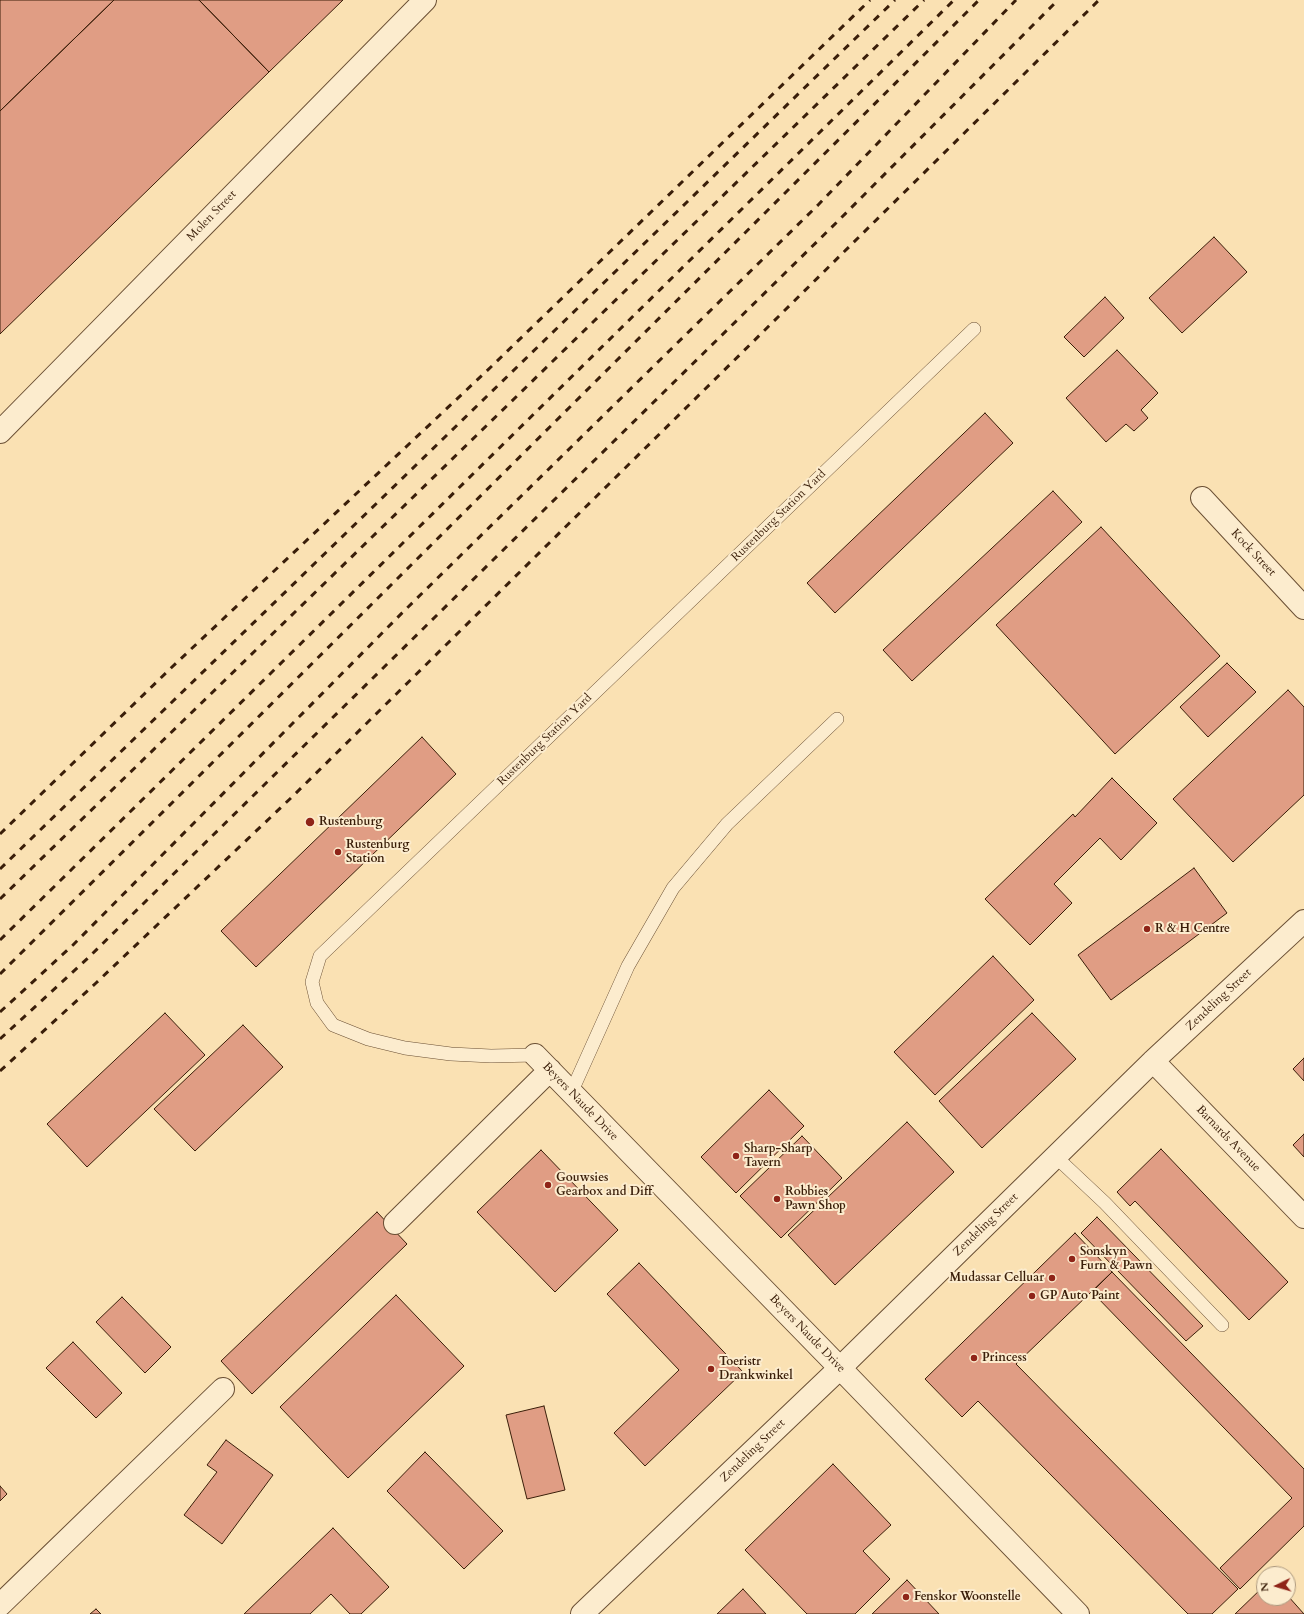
<!DOCTYPE html>
<html>
<head>
<meta charset="utf-8">
<style>
	body { margin:0 }
	#map { position:relative; width:1304px; height:1614px; overflow:hidden; background:#fae1b3; font-family:Cardo,serif }
	canvas { display:block }
	.north { position:absolute; left:1256px; top:1566px; width:40px; height:40px; box-sizing:border-box; background:#fcecce; border:1px solid #ae9a7f; border-radius:50%; rotate:265deg; font-size:11px; font-weight:700; line-height:16px; text-align:center; color:#3a1e09 }
	.north::after { content:''; display:block; margin:auto; width:14px; height:18px; background:#8f2418; clip-path:polygon(50% 0,100% 100%,50% 72%,0 100%) }
</style>
</head>
<body>
<div id="map">
<canvas width="1304" height="1614"></canvas>
<div class="north">N</div>
</div>
<script>
const c = document.querySelector('canvas').getContext('2d');
c.lineJoin = 'round';
function paint(path, color) {
  c.fillStyle = color;
  c.fill(path, 'evenodd');
}
function toPath(rows) {
  const path = new Path2D();
  for (const r of rows) {
    path.moveTo(r[0], r[1]);
    for (let i = 2; i < r.length; i += 2) path.lineTo(r[i], r[i + 1]);
  }
  return path;
}
function strokePath(path, color, width, dash) {
  c.strokeStyle = color;
  c.lineWidth = width;
  c.lineCap = dash ? 'butt' : 'round';
  c.setLineDash(dash || []);
  c.stroke(path);
}
function label(font, color, halo, rows, align = 'center') {
  c.font = font + ' Cardo,serif';
  c.lineWidth = 4;
  c.setLineDash([]);
  c.textBaseline = 'middle';
  c.strokeStyle = halo;
  c.fillStyle = color;
  for (const [text, x, y, turn = 0] of rows) {
    c.save();
    c.translate(x, y);
    c.rotate((+turn || 0) * Math.PI / 180);
    c.textAlign = isNaN(turn) ? turn : align;
    if (halo) c.strokeText(text, 0, 0);
    c.fillText(text, 0, 0);
    c.restore();
  }
}
const building = toPath([
	[0,0,114,0,0,111,0,0],
	[114,0,199,0,269,72,0,334,0,111,114,0],
	[199,0,343,0,269,72,199,0],
	[1214,237,1247,272,1182,333,1149,298,1214,237],
	[1105,297,1124,318,1084,357,1064,337,1105,297],
	[1117,350,1158,393,1141,410,1148,418,1134,431,1126,424,1106,442,1066,398,1117,350],
	[985,413,1013,443,835,613,807,583,985,413],
	[1053,491,1082,522,912,681,883,650,1053,491],
	[1101,527,1220,656,1115,754,996,625,1101,527],
	[1227,663,1256,692,1208,737,1180,707,1227,663],
	[1288,690,1304,707,1304,795,1233,862,1173,799,1288,690],
	[422,737,456,774,256,967,221,931,422,737],
	[1112,778,1157,823,1121,860,1100,838,1054,884,1072,903,1030,945,985,899,1073,814,1075,817,1112,778],
	[1194,868,1227,913,1111,1000,1078,955,1194,868],
	[993,956,1034,1000,935,1095,894,1052,993,956],
	[165,1013,205,1055,87,1167,47,1124,165,1013],
	[1032,1013,1076,1059,982,1148,939,1101,1032,1013],
	[243,1025,283,1067,195,1151,154,1109,243,1025],
	[1304,1058,1304,1081,1293,1069,1304,1058],
	[769,1090,804,1126,736,1193,701,1157,769,1090],
	[907,1122,954,1172,835,1285,788,1235,907,1122],
	[1304,1134,1304,1157,1293,1145,1304,1134],
	[802,1136,842,1178,781,1238,740,1196,802,1136],
	[1161,1149,1288,1282,1249,1320,1135,1201,1130,1206,1117,1192,1161,1149],
	[541,1150,618,1230,555,1292,477,1212,541,1150],
	[377,1212,407,1244,252,1394,221,1361,377,1212],
	[1097,1217,1203,1326,1186,1341,1081,1233,1097,1217],
	[1075,1233,1112,1272,1016,1364,1238,1589,1212,1614,1188,1614,978,1401,962,1417,925,1379,1075,1233],
	[639,1263,743,1372,645,1466,614,1433,679,1370,607,1294,639,1263],
	[1112,1272,1304,1469,1304,1526,1240,1589,1220,1568,1292,1498,1092,1292,1112,1272],
	[396,1295,464,1366,348,1478,280,1407,396,1295],
	[122,1297,171,1347,145,1373,96,1322,122,1297],
	[73,1342,122,1393,96,1418,46,1368,73,1342],
	[544,1406,565,1490,527,1499,506,1415,544,1406],
	[226,1440,273,1475,222,1544,184,1515,217,1472,207,1465,226,1440],
	[425,1452,503,1531,464,1569,387,1491,425,1452],
	[833,1464,891,1525,863,1551,890,1579,855,1614,807,1614,745,1550,833,1464],
	[0,1486,7,1494,0,1501,0,1486],
	[333,1528,389,1587,361,1614,350,1614,331,1594,310,1614,244,1614,333,1528],
	[907,1580,939,1614,872,1614,907,1580],
	[1264,1586,1264,1598,1288,1598,1288,1596,1304,1614,1235,1614,1264,1586],
	[743,1589,766,1614,717,1614,743,1589],
	[96,1609,101,1614,90,1614,96,1609]
]);
paint(building, '#e09d84');
strokePath(building, '#3a1e09', 1);
const service = toPath([
	[535,1055,491,1056,451,1054,405,1048,368,1039,333,1025,317,1003,312,982,320,956,974,329],
	[571,1093,628,966,673,888,727,824,837,719],
	[1056,1157,1105,1203,1222,1325]
]);
const minor = toPath([
	[1202,498,1304,608],
	[535,1055,840,1368,1078,1614],
	[1153,1061,1304,1217],
	[395,1223,550,1070],
	[0,1605,223,1389],
	[582,1614,840,1368,1153,1061,1304,921]
]);
const tertiary = toPath([
	[0,432,425,0]
]);
strokePath(service, '#6a4f34', 14);
strokePath(minor, '#6a4f34', 24);
strokePath(tertiary, '#6a4f34', 24);
strokePath(service, '#fcecce', 13);
strokePath(minor, '#fcecce', 22);
strokePath(tertiary, '#fcecce', 22);
strokePath(toPath([
	[0,834,171,668,493,365,870,0],
	[0,869,895,0],
	[0,899,924,0],
	[0,940,954,0],
	[0,974,979,0],
	[0,1012,73,945,405,610,819,204,1016,0],
	[0,1039,88,958,838,221,1058,0],
	[0,1071,96,983,293,796,1099,0]
]), '#3a1e09', 3, [7, 7]);
for (const [x, y, r, color] of [
	[310,822,5,"#8f2418"],
	[338,852,4,"#8f2418"],
	[1147,929,4,"#8f2418"],
	[736,1156,4,"#8f2418"],
	[548,1185,4,"#8f2418"],
	[777,1199,4,"#8f2418"],
	[1072,1259,4,"#8f2418"],
	[1052,1278,4,"#8f2418"],
	[1032,1296,4,"#8f2418"],
	[974,1358,4,"#8f2418"],
	[711,1369,4,"#8f2418"],
	[906,1597,4,"#8f2418"]
]) {
  const dot = new Path2D();
  dot.arc(x, y, r, 0, 2 * Math.PI);
  c.fillStyle = color;
  c.fill(dot);
  strokePath(dot, '#fcecce', 1.5);
}
label('12px', '#3a1e09', '#fcecce', [
	["Molen Street",212,216,-46],
	["Rustenburg Station Yard",779,516,-44],
	["Kock Street",1253,553,47],
	["Rustenburg Station Yard",545,740,-44],
	["Zendeling Street",1219,1000,-43],
	["Beyers Naude Drive",580,1102,46],
	["Barnards Avenue",1228,1139,46],
	["Zendeling Street",986,1225,-44],
	["Beyers Naude Drive",807,1334,46],
	["Zendeling Street",753,1451,-44]
]);
label('bold 12px', '#3a1e09', '#fcecce', [
	["Rustenburg",319,822],
	["Rustenburg",346,845],
	["Station",346,859],
	["R & H Centre",1155,929],
	["Sharp-Sharp",744,1149],
	["Tavern",744,1163],
	["Gouwsies",556,1178],
	["Gearbox and Diff",556,1192],
	["Robbies",785,1192],
	["Pawn Shop",785,1206],
	["Sonskyn",1080,1252],
	["Furn & Pawn",1080,1266],
	["Mudassar Celluar",1044,1278,"right"],
	["GP Auto Paint",1040,1296],
	["Princess",982,1358],
	["Toeristr",719,1362],
	["Drankwinkel",719,1376],
	["Fenskor Woonstelle",914,1597]
], 'left');
</script>
</body>
</html>
